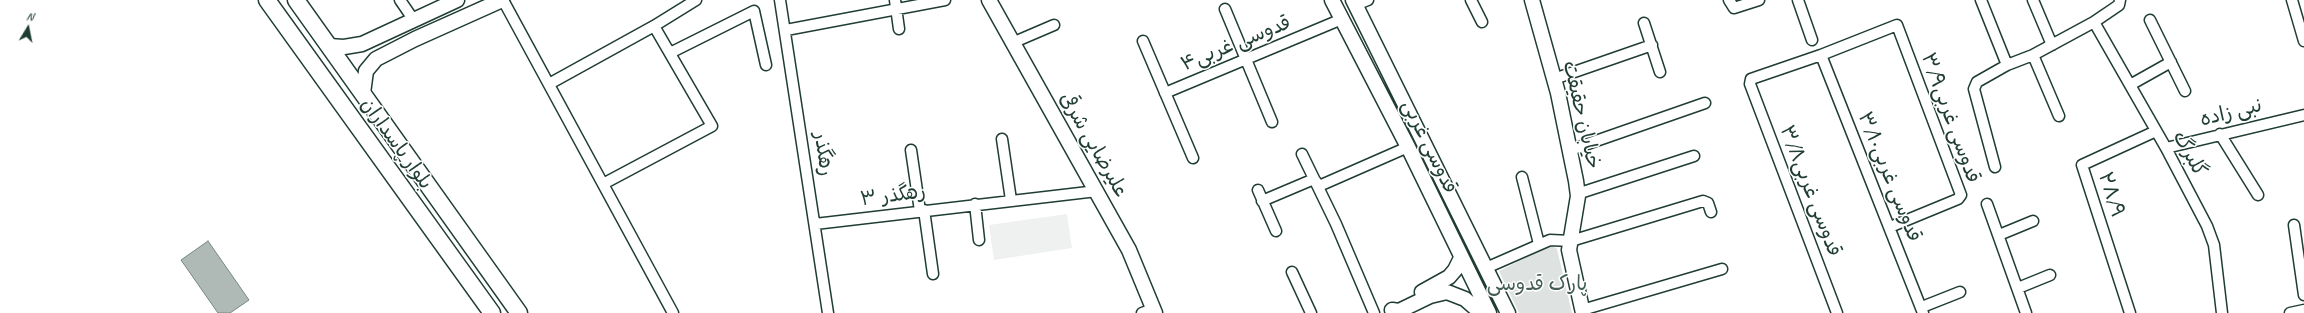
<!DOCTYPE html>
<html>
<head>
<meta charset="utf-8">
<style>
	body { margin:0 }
	#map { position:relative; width:2304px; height:313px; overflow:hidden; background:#fff; font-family:Caveat,sans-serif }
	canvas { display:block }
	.north { position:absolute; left:8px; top:8px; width:40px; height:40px; -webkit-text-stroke:3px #fff; paint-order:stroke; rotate:10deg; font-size:11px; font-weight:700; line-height:16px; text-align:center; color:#1f3d34 }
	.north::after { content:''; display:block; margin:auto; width:14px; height:18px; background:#1f3d34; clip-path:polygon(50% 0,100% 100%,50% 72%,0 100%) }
</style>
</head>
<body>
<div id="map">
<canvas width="2304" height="313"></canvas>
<div class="north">N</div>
</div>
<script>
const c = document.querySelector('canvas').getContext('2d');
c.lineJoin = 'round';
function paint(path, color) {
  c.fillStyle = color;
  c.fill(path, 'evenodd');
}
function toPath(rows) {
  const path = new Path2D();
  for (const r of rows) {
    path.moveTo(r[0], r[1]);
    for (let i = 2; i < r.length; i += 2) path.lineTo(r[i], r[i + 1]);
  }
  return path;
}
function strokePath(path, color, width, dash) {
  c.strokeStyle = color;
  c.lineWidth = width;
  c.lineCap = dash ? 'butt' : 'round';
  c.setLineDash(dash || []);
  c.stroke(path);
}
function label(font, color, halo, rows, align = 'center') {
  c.font = font + ' Caveat,"Playpen Sans Arabic",sans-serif';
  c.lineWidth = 3;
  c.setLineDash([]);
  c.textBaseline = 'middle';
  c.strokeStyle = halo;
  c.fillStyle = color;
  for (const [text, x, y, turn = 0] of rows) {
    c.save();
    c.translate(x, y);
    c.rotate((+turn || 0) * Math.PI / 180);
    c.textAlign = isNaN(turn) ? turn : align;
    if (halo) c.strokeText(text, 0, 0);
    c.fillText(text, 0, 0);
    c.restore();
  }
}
paint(toPath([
	[1067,214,1072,248,994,260,989,225]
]), '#eef1f0');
paint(toPath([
	[1552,245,1557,249,1572,313,1519,313,1499,271]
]), '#dee3e2');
const water = toPath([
	[208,241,249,300,230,313,218,313,181,260,208,241]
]);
paint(water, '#afbab7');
strokePath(water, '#758883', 1);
const street = toPath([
	[400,0,413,19],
	[503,0,673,313],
	[780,0,828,313],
	[895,0,899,29],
	[1471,0,1482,22],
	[1729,0,1734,8,1759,0],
	[1798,0,1812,40],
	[1981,0,2007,65],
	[2033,0,2052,45],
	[2292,0,2304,41],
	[1355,5,1368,0],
	[1225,9,1272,122],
	[2150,20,2185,91],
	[2094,22,2166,148,2207,226,2214,245,2222,313],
	[1644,23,1660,72],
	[786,30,945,0],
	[1143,41,1193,158],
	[1012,43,1054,25],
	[670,53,754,11,766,65],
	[1821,55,1923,313],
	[2033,55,2059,116],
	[1554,79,1652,45],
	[549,84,654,26,696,0],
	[2130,85,2171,62],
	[1165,93,1342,19],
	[2220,134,2258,195],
	[1002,139,1011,200],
	[2166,148,2304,115],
	[911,150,920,211],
	[1570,150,1705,103],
	[1302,154,1336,224,1374,313],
	[1995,167,1974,89,1977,82,2007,65,2033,55,2094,22,2119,5,2120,0],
	[1522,177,1539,244],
	[603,184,712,126,654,26],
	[1258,190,1276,231],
	[1577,194,1694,156],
	[1262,201,1314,179,1319,186,1408,147],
	[975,204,979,240],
	[1987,204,2026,313],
	[924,210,933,274],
	[815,224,1097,191],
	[2294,225,2304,295],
	[1999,235,2033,221],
	[1486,268,1550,240,1571,241,1703,201,1708,203,1711,212],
	[1292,272,1311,313],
	[2018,288,2050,275],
	[1922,307,1960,292],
	[1582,310,1722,269],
	[1142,313,1153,309],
	[1837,313,1750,84,1751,79,1821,55,1897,25,1961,195,1958,199,1890,227],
	[2130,313,2082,165,2156,131],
	[2290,313,2304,310]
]);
const secondary = toPath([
	[989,0,1129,250,1155,313],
	[1332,0,1408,147,1489,313],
	[1353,0,1508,313],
	[1532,0,1558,93,1576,181,1578,196,1569,250,1583,313],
	[329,46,344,47,362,44,457,0],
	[363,93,366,71,376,59,415,39,502,0],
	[1422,292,1449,277,1455,270,1461,258],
	[1392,310,1399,311,1430,296,1447,292,1465,299,1481,313]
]);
const primary = toPath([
	[267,0,492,313],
	[296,0,519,313]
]);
strokePath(street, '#1f3d34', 13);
strokePath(secondary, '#1f3d34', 17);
strokePath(primary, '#1f3d34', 19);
strokePath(street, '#fff', 10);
strokePath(secondary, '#fff', 14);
strokePath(primary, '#fff', 16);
label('20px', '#1f3d34', '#fff', [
	["قدوسی غربی۴",1236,44,-22],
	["نبی زاده",2231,113,-14],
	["خیابان حقیقت",1581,115,77],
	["قدوسی غربی۳/۹",1950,118,70],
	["بلوار پاسداران",396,144,54],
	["علیرضایی شرقی",1093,145,60],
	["قدوسی غربی",1429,147,64],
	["رهگذر",823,154,82],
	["گلبرگ",2189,154,61],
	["قدوسی غربی۳/۱۰",1889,177,68],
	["قدوسی غربی۳/۸",1810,191,69],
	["۲۸/۹",2111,195,72],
	["۳ رهگذر",893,196,-7]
]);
label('20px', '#455e57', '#fff', [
	["پارک قدوسی",1537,285]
]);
</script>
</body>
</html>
